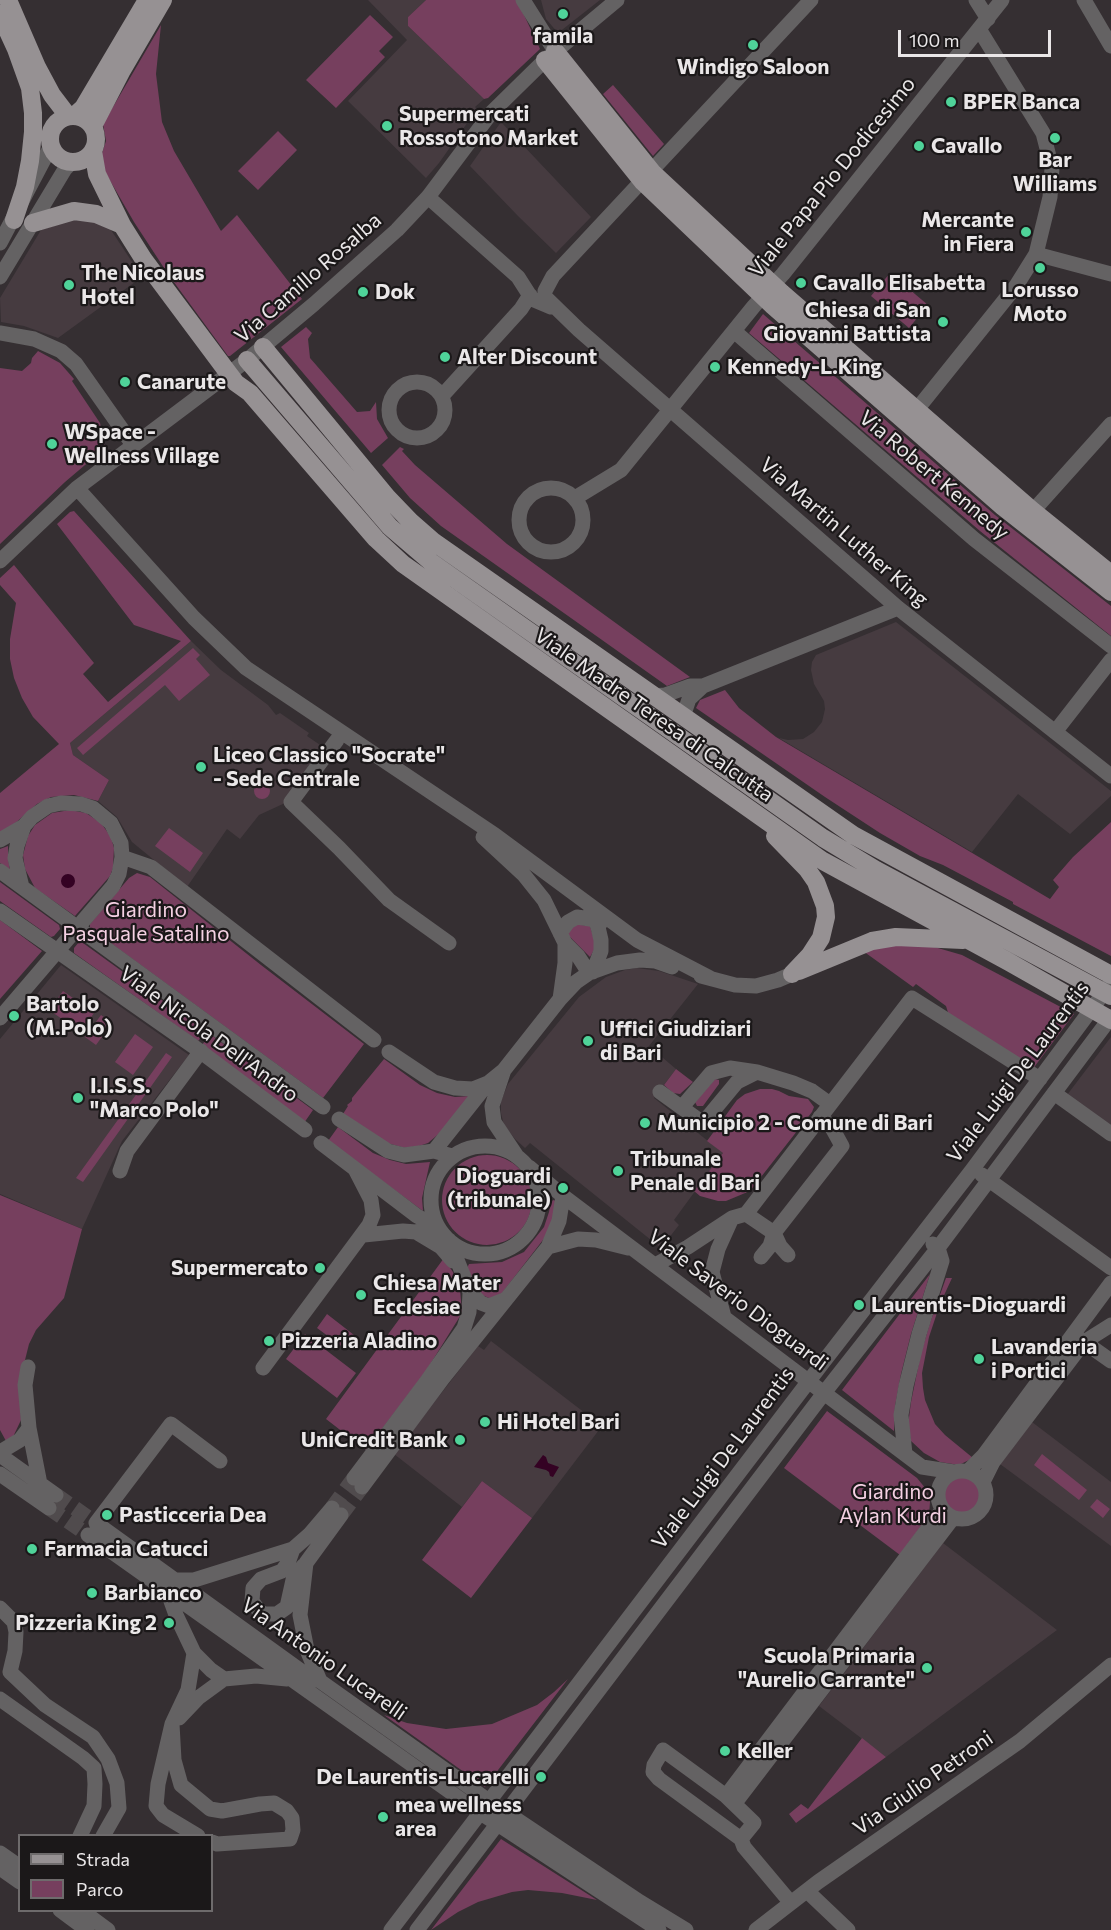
<!DOCTYPE html>
<html>
<head>
<meta charset="utf-8">
<style>
	body { margin:0 }
	#map { position:relative; width:1111px; height:1930px; overflow:hidden; background:#352f32; font-family:Commissioner,sans-serif }
	canvas { display:block }
	.legend { position:absolute; left:18px; top:1834px; width:195px; height:78px; box-sizing:border-box; background:#1b1819; border:2px solid #6e6b6c; margin:0; padding:8px 10px; list-style:none; font-size:18px; color:#eae7e8 }
	.legend li { display:flex; align-items:center; gap:12px; height:30px }
	.legend b { width:30px; border:2px solid #6e6b6c }
	.scale { position:absolute; left:898px; top:30px; width:153px; height:27px; box-sizing:border-box; border:3px solid #eae7e8; border-top:0; padding-left:8px; font-size:18px; line-height:21px; white-space:nowrap; color:#eae7e8; -webkit-text-stroke:4px #1b1819; paint-order:stroke }
</style>
</head>
<body>
<div id="map">
<canvas width="1111" height="1930"></canvas>
<ul class="legend">
<li><b style="height:8px;background:#969193"></b>Strada</li>
<li><b style="height:16px;background:#763f5e"></b>Parco</li>
</ul>
<div class="scale">100 m</div>
</div>
<script>
const c = document.querySelector('canvas').getContext('2d');
c.lineJoin = 'round';
function paint(path, color) {
  c.fillStyle = color;
  c.fill(path, 'evenodd');
}
function toPath(rows) {
  const path = new Path2D();
  for (const r of rows) {
    if (r.length === 3) {
      path.moveTo(r[0] + r[2], r[1]);
      path.arc(r[0], r[1], r[2], 0, 2 * Math.PI);
      continue;
    }
    path.moveTo(r[0], r[1]);
    for (let i = 2; i < r.length; i += 2) path.lineTo(r[i], r[i + 1]);
  }
  return path;
}
function strokePath(path, color, width, dash) {
  c.strokeStyle = color;
  c.lineWidth = width;
  c.lineCap = dash ? 'butt' : 'round';
  c.setLineDash(dash || []);
  c.stroke(path);
}
function label(font, color, halo, rows, align = 'center') {
  c.font = font + ' Commissioner,sans-serif';
  c.lineWidth = 4.5;
  c.setLineDash([]);
  c.textBaseline = 'middle';
  c.strokeStyle = halo;
  c.fillStyle = color;
  for (const [text, x, y, turn = 0] of rows) {
    c.save();
    c.translate(x, y);
    c.rotate((+turn || 0) * Math.PI / 180);
    c.textAlign = isNaN(turn) ? turn : align;
    if (halo) c.strokeText(text, 0, 0);
    c.fillText(text, 0, 0);
    c.restore();
  }
}
paint(toPath([
	[368,0,426,0,408,17,408,26,484,99,475,107,477,109,439,163,426,178,348,101,407,40],
	[541,0,600,0,558,33,546,19],
	[501,122,591,217,556,253,518,216,470,166],
	[74,219,92,219,109,227,142,277,58,338,24,326,1,322,0,298,41,230],
	[896,622,1111,791,1111,796,1070,834,1018,794,972,852,779,738,788,740,803,739,814,732,822,722,825,709,824,701,814,684,811,670,812,662,816,655],
	[191,641,221,670,268,705,276,715,280,713,309,733,307,736,326,749,285,803,259,815,240,839,227,829,187,887,132,842,117,817,98,801,109,780,73,755,70,743],
	[61,965,189,1055,122,1141,82,1229,0,1194,0,1039],
	[637,968,659,971,698,984,649,1046,676,1069,654,1098,723,1153,674,1220,679,1225,661,1248,530,1143,525,1148,515,1139,504,1125,501,1113,501,1101,508,1084,579,997,606,977,625,970],
	[1111,1037,1111,1129,1067,1095],
	[491,1341,602,1426,532,1518,482,1481,462,1507,394,1454,478,1346,484,1350],
	[1032,1422,1111,1482,1111,1546,1000,1464],
	[943,1543,1057,1630,886,1757,819,1706]
]), '#463b40');
paint(toPath([
	[426,0,517,0,540,49,488,98,484,99,408,26,408,17],
	[370,15,393,37,379,51,385,57,336,108,306,80],
	[161,25,156,74,162,122,174,151,221,231,237,215,302,299,230,356,228,356,168,274,134,222,101,165,100,159,106,141,103,124],
	[613,85,664,144,653,156,603,94],
	[278,131,297,150,258,190,238,171],
	[890,273,928,305,909,328,871,296],
	[763,314,995,515,1111,606,1111,636,980,531,749,333],
	[306,327,312,333,308,339,310,358,357,412,370,411,376,402,377,419,388,438,371,453,281,347],
	[38,351,60,363,74,379,72,381,100,423,104,439,105,448,65,482,0,544,0,368,22,371,31,363,32,358],
	[400,447,404,449,402,451,415,465,507,544,690,677,667,686,441,526,410,498,382,465],
	[74,511,191,641,70,743,73,755,109,780,98,801,74,795,51,797,37,804,12,826,0,833,0,793,59,744,33,717,22,698,14,678,10,659,10,639,16,603,0,585,0,578,14,565,94,663,83,674,108,702,181,641,134,625,57,524,70,512],
	[193,648,200,655,196,659,210,675,179,701,165,685,83,755,77,748],
	[725,690,739,708,776,737,1050,899,1059,887,1053,880,1073,857,1111,822,1111,956,1013,904,1013,902,943,865,920,856,880,833,825,797,696,708,700,700],
	[262,791,8],
	[70,810,86,813,101,823,111,837,114,848,113,868,110,876,75,916,35,888,25,869,23,855,28,836,35,825,52,813],
	[169,828,203,853,190,872,155,846],
	[8,846,8,858,10,870,0,863,0,849],
	[137,873,150,877,261,965,364,1044,323,1098,90,928,90,924,129,878],
	[0,882,59,925,60,929,54,936,51,937,0,901],
	[0,920,42,951,0,999],
	[573,924,590,926,595,942,594,950,590,957,568,935,569,929],
	[79,942,83,943,206,1032,198,1041,74,953,74,948],
	[900,944,931,946,962,955,1074,1014,1032,1070,950,1019,946,1006,916,984,913,987,863,951],
	[63,991,94,1013,81,1032,49,1010],
	[101,1015,112,1023,96,1045,85,1037],
	[135,1034,153,1047,133,1075,115,1062],
	[210,1034,313,1110,304,1123,202,1045],
	[166,1053,172,1057,83,1182,76,1178],
	[384,1059,420,1085,437,1093,455,1097,470,1096,441,1132,428,1143,419,1146,405,1148,387,1143,343,1114,348,1106,347,1105,352,1101,352,1098],
	[676,1069,693,1082,680,1094,673,1093,664,1085],
	[715,1079,719,1080,719,1084,703,1106,697,1106,695,1102],
	[760,1089,772,1089,779,1091,789,1096,808,1099,814,1107,812,1112,750,1191,726,1201,718,1201,700,1196,694,1191,723,1153,707,1141,737,1100,745,1094],
	[338,1127,373,1153,390,1160,406,1164,430,1162,422,1198,423,1211,328,1141],
	[487,1200,45],
	[0,1195,82,1229,64,1298,36,1330,29,1344,20,1380,21,1420,13,1437,6,1441,0,1430],
	[554,1200,555,1201,555,1216,546,1236,502,1293,491,1299,480,1294,467,1268,469,1264,502,1262,524,1252,544,1227,549,1212,551,1201],
	[444,1258,456,1277,460,1289,462,1313,426,1371,366,1450,326,1419],
	[930,1274,911,1334,901,1374,895,1406,894,1431,842,1390],
	[946,1278,952,1278,940,1304,929,1337,922,1373,923,1388,925,1400,935,1424,945,1435,973,1458,959,1465,940,1462,924,1453,911,1441,908,1425,911,1402,921,1353,930,1323],
	[327,1314,354,1335,344,1348,317,1328],
	[305,1334,356,1373,337,1398,286,1359],
	[827,1411,917,1478,926,1489,930,1502,929,1515,900,1555,784,1468],
	[1042,1454,1087,1490,1079,1500,1034,1465],
	[961,1495,20],
	[482,1481,532,1518,471,1598,422,1560],
	[1097,1499,1110,1509,1103,1518,1090,1507],
	[568,1679,485,1787,384,1715,407,1723,446,1729,492,1724,537,1705,554,1692],
	[862,1738,886,1757,796,1823,789,1814,801,1804,808,1809],
	[501,1839,597,1900,562,1893,528,1890,512,1892,478,1902,458,1912,431,1930]
]), '#763f5e');
paint(toPath([
	[68,881,7],
	[543,1455,546,1457,548,1463,559,1467,553,1477,550,1476,549,1472,546,1470,534,1467]
]), '#340223');
strokePath(toPath([
	[56,1495,96,1523],
	[49,1508,88,1535],
	[332,1508,354,1478],
	[341,1515,362,1487]
]), '#504b4d', 15, [15, 8]);
strokePath(toPath([
	[523,0,555,51],
	[976,0,988,19],
	[1084,0,1111,46],
	[428,197,518,277,532,299,551,307],
	[0,243,51,146],
	[1036,254,1111,274],
	[0,277,65,169,72,162],
	[545,291,553,276,811,0],
	[544,296,579,330,898,608,1111,776],
	[734,331,974,539,1111,646],
	[0,333,34,339,61,351,76,364,133,445],
	[417,410,28],
	[442,396,521,309,530,295],
	[910,418,1016,286,1036,254,1050,197,1052,168,1043,133,979,29],
	[551,520,32],
	[77,488,194,618,246,668,495,835,637,940,710,978],
	[575,498,621,470,754,306,783,274,1002,0],
	[1033,511,1111,424],
	[0,561,77,488,247,360,314,304,397,230,428,197,491,113,545,60,617,0],
	[653,696,665,695,690,686,703,686],
	[683,717,689,699,703,686,898,608],
	[1055,732,1111,660],
	[337,740,291,802,339,848,389,900,449,943],
	[483,837,524,875,544,900,565,943,565,963,560,999],
	[0,840,24,826,32,817,48,806,61,803,81,804,93,808,111,823,121,843,122,857,119,874,113,886,0,1018],
	[122,857,151,867,374,1040],
	[0,871,323,1107],
	[22,887,15,858,17,846,24,826],
	[590,906,598,927,601,940,601,951,593,972],
	[0,911,193,1046,305,1130],
	[560,933,568,922,577,917,603,921],
	[565,943,578,956,589,973],
	[701,976,735,985,756,986,778,980,792,974],
	[389,1052,434,1082,455,1088,473,1089,488,1083,504,1070],
	[757,1072,793,1083,812,1091,830,1104],
	[660,1092,703,1123,737,1082,757,1072,730,1068,711,1073,682,1107],
	[1054,1093,1111,1134],
	[339,1119,388,1151,404,1155,434,1151,452,1156],
	[321,1143,417,1216,435,1226],
	[485,1200,54],
	[434,1151,488,1083],
	[516,1155,494,1122,492,1106,504,1070,560,999,576,982,589,973,617,963,640,960,655,961,672,967],
	[529,1167,563,1196,922,1467,954,1472],
	[120,1171,127,1151,201,1051],
	[982,1175,1111,1268],
	[746,1214,774,1233,780,1246,788,1255],
	[416,1232,441,1247,453,1261],
	[364,1235,403,1231,416,1232,435,1226],
	[548,1247,559,1221,563,1196],
	[761,1257,770,1246,774,1233,842,1146,831,1126,820,1117],
	[655,1265,688,1247,732,1218,746,1214,912,998,1040,1079],
	[470,1292,481,1303,489,1306,504,1300],
	[724,1317,712,1272,718,1249,732,1218],
	[1077,1337,1111,1361],
	[28,1367,25,1385,29,1428,40,1484],
	[263,1368,369,1225,373,1215,371,1200,355,1169],
	[0,1452,20,1440,29,1428],
	[905,1454,901,1415,906,1386,919,1334,942,1261,938,1248,933,1244],
	[0,1455,56,1495],
	[220,1461,171,1424,96,1523,304,1673,320,1681,489,1801,640,1902,686,1930],
	[962,1495,24],
	[968,1471,984,1455,1111,1283],
	[0,1474,49,1508],
	[354,1478,427,1381,464,1328,469,1312,470,1292,449,1240],
	[983,1482,993,1462,1084,1342,1111,1325],
	[362,1487,443,1378,548,1247,578,1239,596,1240,628,1248],
	[88,1535,470,1806,659,1930],
	[293,1549,288,1563,282,1571,261,1579,253,1588,252,1601,259,1611,264,1614,277,1614,287,1607,293,1580,303,1566],
	[176,1580,194,1580,293,1549,309,1535,332,1508],
	[170,1590,168,1593,176,1615,194,1653,211,1670,224,1679,256,1676,287,1679],
	[0,1608,14,1622,16,1632,15,1651,10,1672,45,1705,93,1737,108,1759,117,1783,119,1808,103,1836],
	[194,1653,188,1690,172,1724,158,1784,156,1806,163,1815,198,1836],
	[320,1681,307,1650,300,1615,306,1563,341,1515],
	[0,1699,83,1758,94,1768,95,1784,94,1806,80,1836],
	[179,1718,198,1698,224,1679],
	[172,1724,174,1760,181,1785,210,1809,222,1811,260,1804,274,1803,287,1811,292,1818,293,1830,290,1839,217,1844,212,1842],
	[726,1796,942,1510],
	[735,1803,953,1518],
	[741,1839,754,1823,726,1796,663,1750,654,1765,653,1772,659,1779,741,1839,744,1847,791,1903],
	[0,1853,20,1867],
	[0,1868,20,1882],
	[807,1891,848,1930],
	[60,1910,87,1930],
	[81,1910,108,1930],
	[391,1930,821,1365,972,1170,1111,983],
	[417,1930,824,1393,938,1248,1111,1017],
	[756,1930,818,1882,1020,1741,1111,1665]
]), '#646263', 15);
strokePath(toPath([
	[8,0,37,67,52,95,68,116],
	[0,14,16,49,30,88,33,113,33,132,30,161,25,187,14,220],
	[555,51,652,172,782,293,1033,511,1111,574],
	[545,60,643,182,773,306,1003,507,1111,592],
	[73,139,23],
	[74,116,83,108,147,0],
	[93,126,121,72,163,0],
	[93,151,97,174,122,225,144,260,229,374,236,383,250,393,376,539,403,564,823,861,1009,962,1111,1020],
	[33,223,74,211,96,214,122,225],
	[263,347,387,497,410,521,434,542,853,835,1111,975],
	[247,360,390,527,431,562,823,838,876,870,1111,996],
	[775,836,807,869,816,882,825,906,826,917,821,938,810,955,792,974],
	[799,971,872,941,896,937,963,940]
]), '#969193', 18);
for (const [x, y, r, color] of [
	[563,14,6,"#4fd399"],
	[753,45,6,"#4fd399"],
	[951,102,6,"#4fd399"],
	[387,126,6,"#4fd399"],
	[1055,138,6,"#4fd399"],
	[919,146,6,"#4fd399"],
	[1026,232,6,"#4fd399"],
	[1040,268,6,"#4fd399"],
	[801,283,6,"#4fd399"],
	[69,285,6,"#4fd399"],
	[363,292,6,"#4fd399"],
	[943,322,6,"#4fd399"],
	[445,357,6,"#4fd399"],
	[715,367,6,"#4fd399"],
	[125,382,6,"#4fd399"],
	[52,444,6,"#4fd399"],
	[201,767,6,"#4fd399"],
	[14,1016,6,"#4fd399"],
	[588,1041,6,"#4fd399"],
	[78,1098,6,"#4fd399"],
	[645,1123,6,"#4fd399"],
	[618,1171,6,"#4fd399"],
	[563,1188,6,"#4fd399"],
	[320,1268,6,"#4fd399"],
	[361,1295,6,"#4fd399"],
	[859,1305,6,"#4fd399"],
	[269,1341,6,"#4fd399"],
	[979,1359,6,"#4fd399"],
	[485,1422,6,"#4fd399"],
	[460,1440,6,"#4fd399"],
	[107,1515,6,"#4fd399"],
	[32,1549,6,"#4fd399"],
	[92,1593,6,"#4fd399"],
	[169,1623,6,"#4fd399"],
	[927,1668,6,"#4fd399"],
	[725,1751,6,"#4fd399"],
	[541,1777,6,"#4fd399"],
	[383,1817,6,"#4fd399"]
]) {
  const dot = new Path2D();
  dot.arc(x, y, r, 0, 2 * Math.PI);
  c.fillStyle = color;
  c.fill(dot);
  strokePath(dot, '#1b1819', 2);
}
label('bold 21px', '#eae7e8', '#1b1819', [
	["famila",563,36,"center"],
	["Windigo Saloon",753,67,"center"],
	["BPER Banca",963,102],
	["Supermercati",399,114],
	["Rossotono Market",399,138],
	["Cavallo",931,146],
	["Bar",1055,160,"center"],
	["Williams",1055,184,"center"],
	["Mercante",1014,220,"right"],
	["in Fiera",1014,244,"right"],
	["The Nicolaus",81,273],
	["Hotel",81,297],
	["Cavallo Elisabetta",813,283],
	["Lorusso",1040,290,"center"],
	["Moto",1040,314,"center"],
	["Dok",375,292],
	["Chiesa di San",931,310,"right"],
	["Giovanni Battista",931,334,"right"],
	["Alter Discount",457,357],
	["Kennedy-L.King",727,367],
	["Canarute",137,382],
	["WSpace -",64,432],
	["Wellness Village",64,456],
	["Liceo Classico \"Socrate\"",213,755],
	["- Sede Centrale",213,779],
	["Bartolo",26,1004],
	["(M.Polo)",26,1028],
	["Uffici Giudiziari",600,1029],
	["di Bari",600,1053],
	["I.I.S.S.",90,1086],
	["\"Marco Polo\"",90,1110],
	["Municipio 2 - Comune di Bari",657,1123],
	["Tribunale",630,1159],
	["Penale di Bari",630,1183],
	["Dioguardi",551,1176,"right"],
	["(tribunale)",551,1200,"right"],
	["Supermercato",308,1268,"right"],
	["Chiesa Mater",373,1283],
	["Ecclesiae",373,1307],
	["Laurentis-Dioguardi",871,1305],
	["Pizzeria Aladino",281,1341],
	["Lavanderia",991,1347],
	["i Portici",991,1371],
	["Hi Hotel Bari",497,1422],
	["UniCredit Bank",448,1440,"right"],
	["Pasticceria Dea",119,1515],
	["Farmacia Catucci",44,1549],
	["Barbianco",104,1593],
	["Pizzeria King 2",157,1623,"right"],
	["Scuola Primaria",915,1656,"right"],
	["\"Aurelio Carrante\"",915,1680,"right"],
	["Keller",737,1751],
	["De Laurentis-Lucarelli",529,1777,"right"],
	["mea wellness",395,1805],
	["area",395,1829]
], 'left');
label('21px', '#eae7e8', '#1b1819', [
	["Viale Papa Pio Dodicesimo",832,177,-51],
	["Via Camillo Rosalba",308,278,-41],
	["Via Robert Kennedy",934,475,40],
	["Via Martin Luther King",844,532,41],
	["Viale Madre Teresa di Calcutta",654,715,35],
	["Viale Nicola Dell'Andro",209,1034,36],
	["Viale Luigi De Laurentis",1018,1072,-53],
	["Viale Saverio Dioguardi",738,1300,37],
	["Viale Luigi De Laurentis",723,1458,-53],
	["Via Antonio Lucarelli",324,1659,35],
	["Via Giulio Petroni",923,1783,-35]
]);
label('21px', '#f5d1e3', '#1b1819', [
	["Giardino",146,910],
	["Pasquale Satalino",146,934],
	["Giardino",893,1492],
	["Aylan Kurdi",893,1516]
]);
</script>
</body>
</html>
